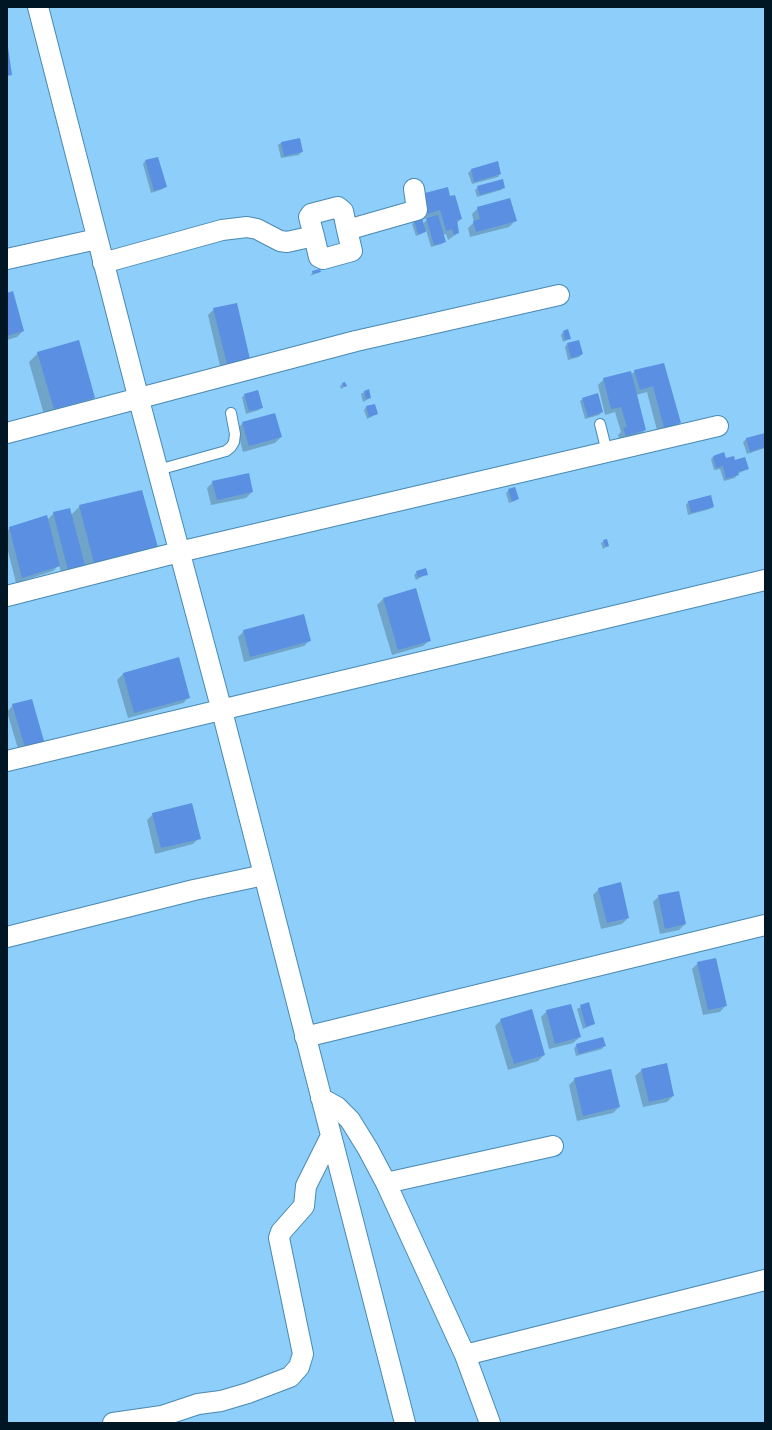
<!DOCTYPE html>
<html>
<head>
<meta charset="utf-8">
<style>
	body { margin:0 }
	#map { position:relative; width:772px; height:1430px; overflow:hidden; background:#8dcefa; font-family:Quicksand,sans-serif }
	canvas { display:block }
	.frame { position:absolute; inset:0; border:8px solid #001625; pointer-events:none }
</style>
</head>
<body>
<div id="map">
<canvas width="772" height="1430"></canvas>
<div class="frame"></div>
</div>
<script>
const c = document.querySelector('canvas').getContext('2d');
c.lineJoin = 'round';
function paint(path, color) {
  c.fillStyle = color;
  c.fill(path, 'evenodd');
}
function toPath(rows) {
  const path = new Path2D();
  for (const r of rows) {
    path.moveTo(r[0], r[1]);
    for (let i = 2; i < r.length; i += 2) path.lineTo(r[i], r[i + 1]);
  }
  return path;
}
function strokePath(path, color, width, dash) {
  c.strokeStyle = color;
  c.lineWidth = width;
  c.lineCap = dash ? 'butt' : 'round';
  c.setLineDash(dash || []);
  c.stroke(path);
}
paint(toPath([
	[299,139,301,152,299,155,281,158,278,145,281,143],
	[145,161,166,186,163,189,151,193,143,164],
	[497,163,500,174,498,177,472,184,468,173,471,170],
	[478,187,504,187,501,190,477,197,475,190],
	[450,197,461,219,457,223,458,233,448,240,446,234,443,235,445,241,442,244,431,247,426,230,422,234,416,236,412,224,415,221,416,201],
	[429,217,423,224,422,220],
	[478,208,515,221,509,227,470,237,468,228,474,222,472,214],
	[313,272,320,272,310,276],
	[7,294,23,331,17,337,7,340],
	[214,309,249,358,221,370,208,315],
	[563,332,569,339,563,342,561,335],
	[567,344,582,354,579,357,568,360,565,347],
	[38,353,94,397,85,406,45,418,29,362],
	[663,364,680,423,674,429,658,434,647,392,636,395,645,430,639,436,620,442,618,435,621,432,615,412,605,415,598,385,604,379,631,375,635,371],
	[343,383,346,386,341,389,340,386],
	[368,390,370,398,363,402,361,394],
	[245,395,262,407,259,410,246,414,242,397],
	[583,399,602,412,599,415,585,419,580,401],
	[366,407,377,414,367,419,364,410],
	[243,423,281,437,275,443,243,452,237,429],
	[765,434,765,448,747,454,743,442,746,439],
	[713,457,735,462,748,469,737,474,735,478,724,481,720,469,714,470,711,459],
	[213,482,252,492,246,498,211,505,207,488],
	[509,490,518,499,515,501,509,503,506,493],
	[141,491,86,576,63,579,59,565,53,571,16,583,7,547,7,531,10,528,47,520,54,513,71,515,80,506],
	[688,502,713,507,710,509,688,515,686,505],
	[604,541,608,546,603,549,601,543],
	[417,572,427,574,416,580,414,575],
	[383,599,430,640,423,646,392,655,377,605],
	[244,631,310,640,304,646,244,662,238,637],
	[123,674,189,697,183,703,128,718,117,680],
	[13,705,43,741,37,747,19,752,7,712],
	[153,814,199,838,193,844,155,854,147,820],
	[599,889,628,918,622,924,601,929,593,895],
	[659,896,685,924,679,930,660,934,653,902],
	[698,963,726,1005,720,1012,703,1015,692,969],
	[589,1003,594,1024,583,1029,577,1009],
	[547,1011,580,1037,573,1043,549,1049,541,1017],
	[501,1020,544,1055,538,1061,508,1070,495,1026],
	[577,1045,604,1046,602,1049,576,1056,574,1048],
	[642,1070,673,1096,667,1102,643,1107,635,1076],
	[575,1079,619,1107,613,1113,577,1121,569,1085]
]), '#0003');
paint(toPath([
	[7,47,8,47,12,75,7,76],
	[300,138,303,152,284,156,281,142],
	[158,157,167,187,154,191,145,160],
	[498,161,501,174,474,182,471,169],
	[503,179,505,188,480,195,477,186],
	[448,187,450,196,455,195,462,219,457,220,459,233,454,235,452,229,446,231,440,210,428,214,421,194],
	[510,198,517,221,476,232,473,221,480,219,477,207],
	[438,215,446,242,434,245,426,218],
	[422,218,426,232,418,234,414,220],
	[320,269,321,272,313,274,312,271],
	[13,291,24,331,7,336,7,293],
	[237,303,250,359,227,364,213,308],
	[568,329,571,339,565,340,563,331],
	[79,340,95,398,54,409,37,352],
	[579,340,583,354,571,358,567,343],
	[664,363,681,423,664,428,653,386,640,390,634,370],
	[631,371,646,430,626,436,623,428,627,427,621,407,611,409,603,378],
	[345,382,347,386,344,387,342,383],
	[369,389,371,398,366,399,364,391],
	[258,390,263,408,249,411,244,394],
	[598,393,603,412,588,417,582,398],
	[375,404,378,414,369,417,366,406],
	[275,413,282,437,249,446,242,422],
	[765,433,765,447,750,452,746,438],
	[724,452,726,458,734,456,735,460,745,457,749,469,738,472,739,475,726,479,723,466,716,468,713,456],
	[249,473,253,492,217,500,212,481],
	[515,487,519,499,512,501,508,489],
	[142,490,159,551,95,567,79,505],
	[711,495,714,507,691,513,688,501],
	[70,508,86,569,69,574,53,512],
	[47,515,60,566,22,578,9,527],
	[607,539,609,546,606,547,603,540],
	[426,568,428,575,418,577,416,571],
	[416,588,431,641,398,650,383,598],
	[304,614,311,641,250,657,243,630],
	[179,657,190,698,134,713,123,673],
	[32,699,44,741,25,747,12,704],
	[192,803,201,839,161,848,152,813],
	[621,882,629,918,607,923,598,888],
	[679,891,686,924,665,929,658,895],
	[716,958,727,1006,708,1010,697,962],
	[589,1002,595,1024,586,1027,580,1005],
	[571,1004,581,1037,555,1044,546,1010],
	[532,1009,545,1055,514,1064,500,1019],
	[603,1037,606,1046,579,1054,576,1044],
	[667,1063,674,1096,649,1102,641,1069],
	[611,1069,620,1107,583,1116,574,1078]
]), '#5a8fe2');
const service = toPath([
	[600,424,607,452],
	[158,470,226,451,231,447,234,442,235,434,231,413]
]);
const minor = toPath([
	[38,7,139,400,222,711,405,1423],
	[314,236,319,257,323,259,352,251,347,230],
	[7,259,97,239],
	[103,263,222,230,247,227,257,229,280,241,287,242,314,236,309,217,311,214,338,207,343,211,347,230,417,210,414,189],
	[7,433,356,341,559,295],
	[7,596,179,552,718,426],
	[7,761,765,580],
	[7,937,194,890,264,875],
	[305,1037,765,925],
	[321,1098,337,1107,350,1120,368,1149,386,1183,553,1146],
	[386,1183,465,1355,490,1423],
	[465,1355,765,1280],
	[113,1423,162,1416,198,1404,221,1401,248,1393,290,1377,299,1367,303,1354,279,1238,281,1232,304,1206,306,1186,331,1136]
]);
strokePath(service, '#4989b2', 12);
strokePath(minor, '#4989b2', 22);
strokePath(service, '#fff', 10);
strokePath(minor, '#fff', 20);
</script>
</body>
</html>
